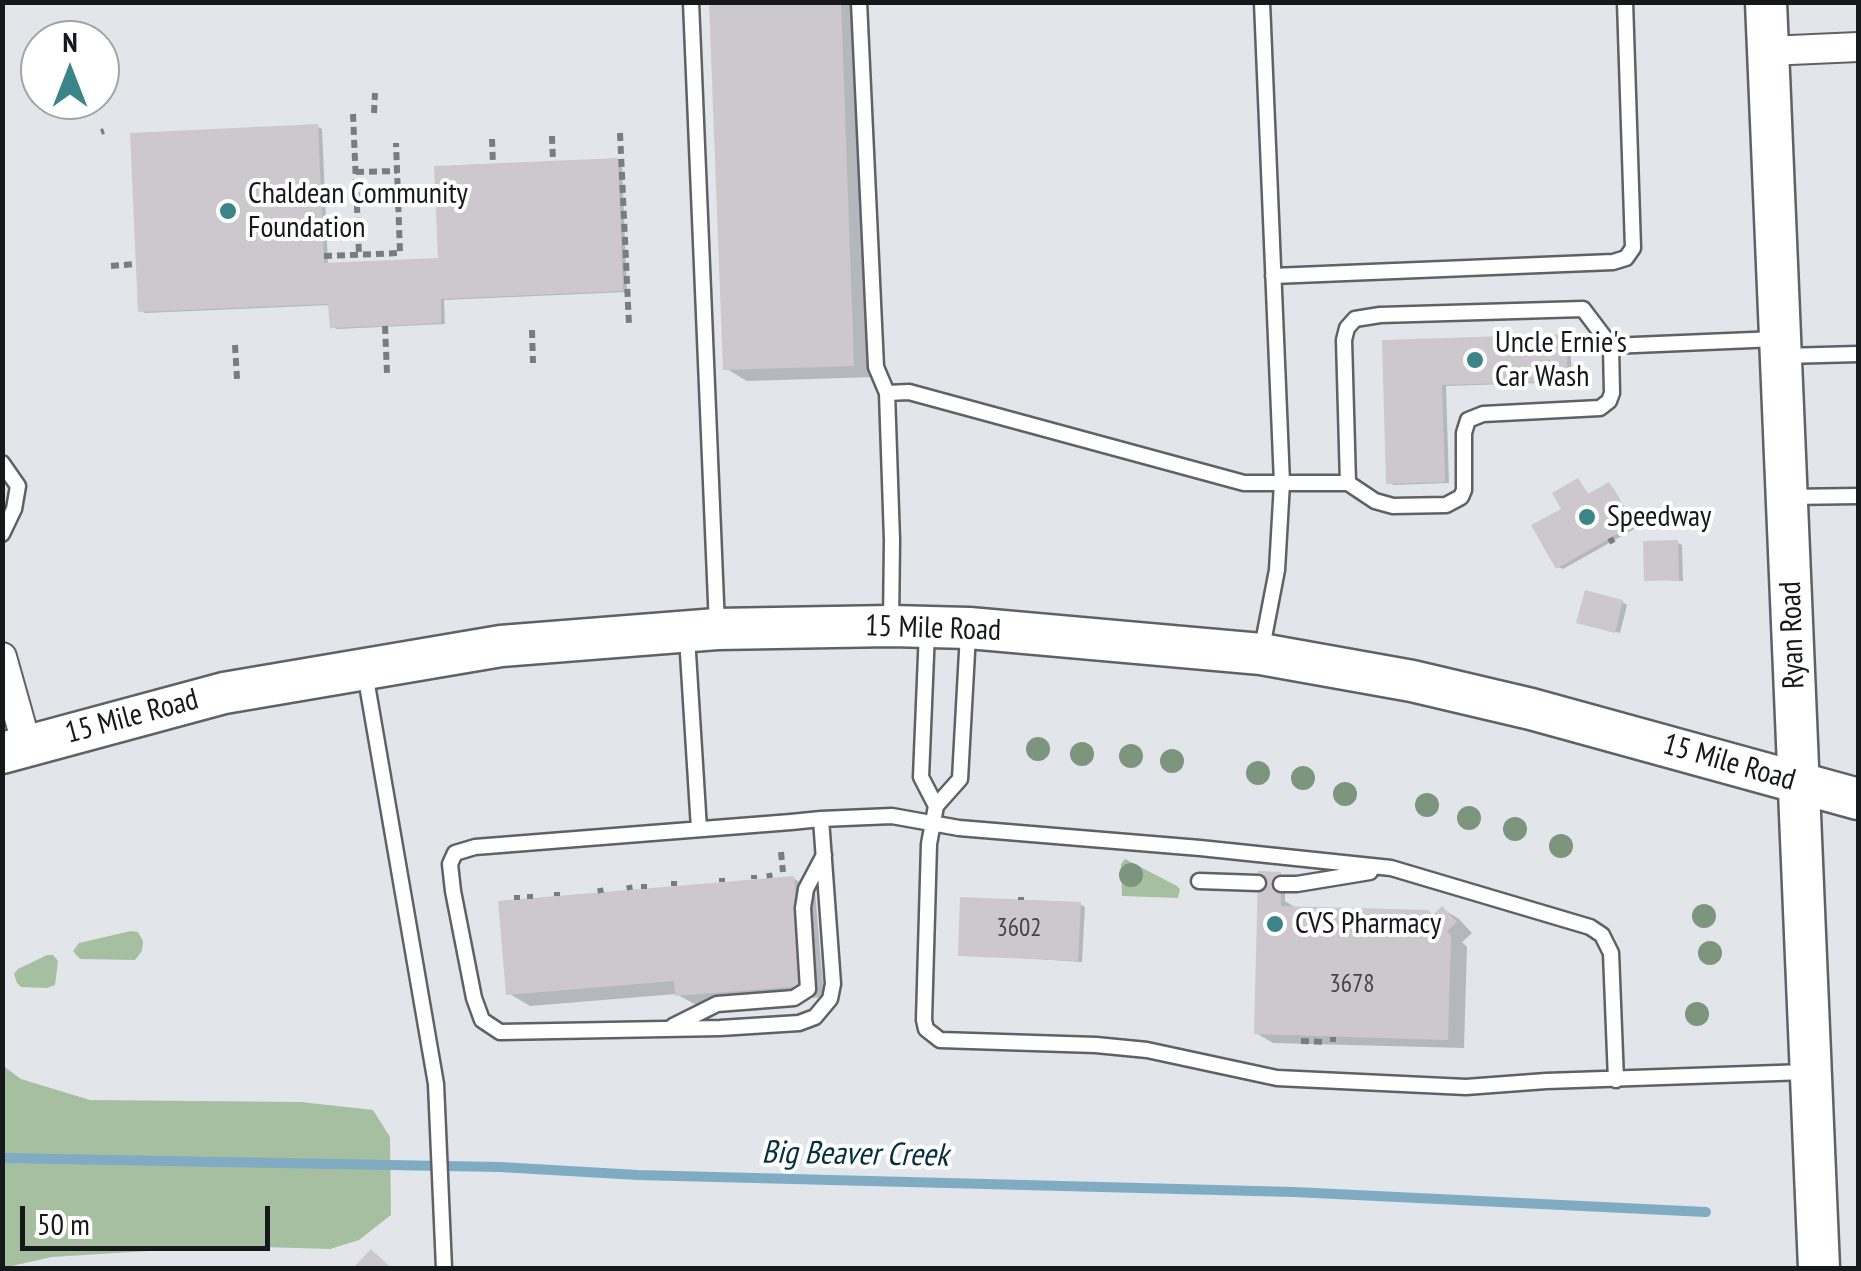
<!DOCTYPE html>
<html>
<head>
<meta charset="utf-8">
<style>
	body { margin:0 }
	#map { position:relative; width:1861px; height:1271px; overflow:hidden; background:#e2e6eb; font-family:"PT Sans Narrow",sans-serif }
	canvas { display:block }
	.frame { position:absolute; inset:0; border:5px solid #161819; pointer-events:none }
	.north { position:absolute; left:20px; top:20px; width:100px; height:100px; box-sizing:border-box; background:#fff; border:2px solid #a2a3a3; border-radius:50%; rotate:0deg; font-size:28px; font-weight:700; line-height:40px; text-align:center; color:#161819 }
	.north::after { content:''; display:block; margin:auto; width:35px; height:45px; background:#3b8487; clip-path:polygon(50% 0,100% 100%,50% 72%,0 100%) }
	.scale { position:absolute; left:20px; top:1206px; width:250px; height:45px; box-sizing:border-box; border:5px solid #161819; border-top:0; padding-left:12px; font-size:30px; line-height:35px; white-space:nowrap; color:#161819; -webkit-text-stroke:8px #fff; paint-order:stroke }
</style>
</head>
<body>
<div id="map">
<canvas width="1861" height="1271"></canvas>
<div class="frame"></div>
<div class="north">N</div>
<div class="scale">50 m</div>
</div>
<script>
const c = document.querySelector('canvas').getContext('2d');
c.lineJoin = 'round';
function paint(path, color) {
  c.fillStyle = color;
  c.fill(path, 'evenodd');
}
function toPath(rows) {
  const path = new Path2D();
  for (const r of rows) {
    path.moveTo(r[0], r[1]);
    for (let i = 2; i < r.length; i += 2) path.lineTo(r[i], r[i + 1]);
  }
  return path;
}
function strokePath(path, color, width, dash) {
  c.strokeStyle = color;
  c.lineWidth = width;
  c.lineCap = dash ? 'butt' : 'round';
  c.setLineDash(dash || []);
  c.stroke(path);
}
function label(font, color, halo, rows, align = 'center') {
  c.font = font + ' "PT Sans Narrow",sans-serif';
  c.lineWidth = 8;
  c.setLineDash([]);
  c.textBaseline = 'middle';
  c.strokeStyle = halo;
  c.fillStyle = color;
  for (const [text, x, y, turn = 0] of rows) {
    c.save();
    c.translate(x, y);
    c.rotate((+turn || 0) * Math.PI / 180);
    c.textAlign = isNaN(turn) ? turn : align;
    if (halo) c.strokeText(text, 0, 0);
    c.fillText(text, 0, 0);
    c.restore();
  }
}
paint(toPath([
	[1125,859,1177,886,1180,889,1178,898,1122,896,1121,864],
	[131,931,138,932,143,941,142,951,135,960,80,959,73,951,79,943],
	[47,955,53,955,58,961,55,985,47,988,21,987,17,983,14,974,18,969],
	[2,1065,21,1079,90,1100,301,1102,373,1110,390,1137,391,1215,359,1240,330,1249,229,1246,52,1257,3,1268]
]), '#a6bfa1');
paint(toPath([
	[711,2,862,2,875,377,747,381,725,368],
	[318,127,322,129,328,265,440,260,617,161,622,163,627,292,444,300,445,324,337,329,332,327,331,305,145,313,141,311],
	[1566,337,1570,339,1572,382,1446,386,1449,483,1393,485,1389,482,1384,342],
	[1578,481,1590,496,1609,485,1613,488,1636,528,1563,569,1558,567,1564,510],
	[1678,543,1682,545,1683,581,1647,579],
	[1622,602,1627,605,1620,633,1584,624],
	[1281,875,1285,877,1285,901,1298,909,1435,917,1443,909,1459,919,1472,933,1462,942,1467,947,1464,1048,1273,1043,1256,1033],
	[793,878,815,891,824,997,700,1007,676,994,530,1006,508,993],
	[1080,904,1085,907,1082,962,960,954]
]), '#0003');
strokePath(toPath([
	[2,1158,500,1167,638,1175,1294,1192,1706,1212]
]), '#7fabc3', 10);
paint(toPath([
	[709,2,841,2,854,366,723,370],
	[318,124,324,263,438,258,434,166,618,158,623,291,441,299,441,323,385,326,330,328,328,304,138,312,130,133],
	[1566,334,1568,381,1442,385,1445,482,1386,484,1382,340],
	[1578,478,1588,494,1609,482,1633,525,1556,569,1531,525,1561,509,1552,493],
	[1678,540,1679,580,1644,581,1643,541],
	[1585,590,1623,600,1615,633,1576,623],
	[1258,871,1281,872,1281,906,1428,910,1433,915,1442,906,1457,922,1447,931,1451,935,1448,1040,1254,1034],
	[794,876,803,986,675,996,674,981,506,995,498,901],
	[960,897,1081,902,1078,961,958,956],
	[371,1249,375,1253,392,1268,353,1268]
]), '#ccc8cd');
const service = toPath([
	[691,2,717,626],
	[859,2,876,367,887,393,892,540,891,625],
	[1273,276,1613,262,1626,258,1633,248,1625,2],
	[1611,346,1776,339],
	[1784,356,1858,354],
	[887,393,909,392,1244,483,1348,483,1375,501,1393,506,1446,505,1461,497,1464,490,1464,433,1468,420,1483,414,1600,408,1609,401,1612,393,1611,346,1583,309,1380,315,1355,319,1347,328,1344,340,1348,483],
	[2,463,18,486,14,509,2,534],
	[1788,497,1858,496],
	[927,631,921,777,936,806],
	[968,634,960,779,936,806,929,844,924,1020,926,1029,940,1040,1096,1045,1147,1050,1277,1078,1466,1087,1546,1081,1806,1072],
	[687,637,699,829],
	[1261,653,1277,570,1282,483,1262,2],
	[365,673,436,1084,444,1268],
	[821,819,833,984,830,999,815,1017,799,1023,720,1028,500,1032,482,1020,474,998,453,891,450,864,455,853,475,847,791,822,821,819,892,816,959,828,1200,848,1391,868,1590,927,1602,935,1611,953,1616,1080],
	[1199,881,1258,883],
	[1281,884,1297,884,1370,872],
	[673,1026,717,1004,794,998,808,989,803,908,806,889,824,855]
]);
const minor = toPath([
	[1768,51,1858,47],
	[2,657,27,746]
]);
const secondary = toPath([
	[1766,2,1819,1268],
	[2,753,224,693,501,646,717,629,891,626,969,628,1261,654,1412,681,1531,709,1858,799]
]);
strokePath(service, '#5e6165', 19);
strokePath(minor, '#5e6165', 32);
strokePath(secondary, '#5e6165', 45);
strokePath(toPath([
	[374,113,375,93],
	[353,114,359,254],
	[101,132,104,131],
	[620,133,629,325],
	[552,136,553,161],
	[492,139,493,164],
	[356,172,397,171],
	[324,256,400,253,396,143],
	[111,266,136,264],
	[385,326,387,373],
	[532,330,533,363],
	[235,345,237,379],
	[1610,538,1613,543],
	[781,852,783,872],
	[769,873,770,878],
	[754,875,754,879],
	[722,878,722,882],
	[674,881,674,886],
	[644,884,644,889],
	[629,885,630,890],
	[600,888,601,893],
	[557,892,557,896],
	[530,894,530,899],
	[517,895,517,900],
	[1021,897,1021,900],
	[1333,1037,1333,1042],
	[1301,1041,1325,1042]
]), '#7a7d80', 6, [8, 5]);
strokePath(service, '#fff', 14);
strokePath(minor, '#fff', 28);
strokePath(secondary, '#fff', 40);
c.fillStyle = '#7d957c';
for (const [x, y] of [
	[1038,749],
	[1082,754],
	[1131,756],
	[1172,761],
	[1258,773],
	[1303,778],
	[1345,794],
	[1427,805],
	[1469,818],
	[1515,829],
	[1561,846],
	[1131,875],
	[1704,916],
	[1710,953],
	[1697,1014]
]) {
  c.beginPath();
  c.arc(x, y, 12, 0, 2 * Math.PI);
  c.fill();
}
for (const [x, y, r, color] of [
	[228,211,10,"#3b8487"],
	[1475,360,10,"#3b8487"],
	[1587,517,10,"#3b8487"],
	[1275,924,10,"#3b8487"]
]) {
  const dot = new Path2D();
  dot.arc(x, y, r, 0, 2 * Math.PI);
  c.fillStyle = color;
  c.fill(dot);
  strokePath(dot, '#fff', 4);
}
label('25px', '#444446', null, [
	["3602",1019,929],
	["3678",1352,985]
]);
label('30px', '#161819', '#fff', [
	["Chaldean Community",248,194],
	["Foundation",248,228],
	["Uncle Ernie's",1495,343],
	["Car Wash",1495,377],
	["Speedway",1607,517],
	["CVS Pharmacy",1295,924]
], 'left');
label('30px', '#161819', '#fff', [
	["15 Mile Road",933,629,2],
	["Ryan Road",1793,635,-92],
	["15 Mile Road",132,717,-15],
	["15 Mile Road",1729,763,16]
]);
label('italic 32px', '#052e3f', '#fff', [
	["Big Beaver Creek",855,1155,1]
]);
</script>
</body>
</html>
